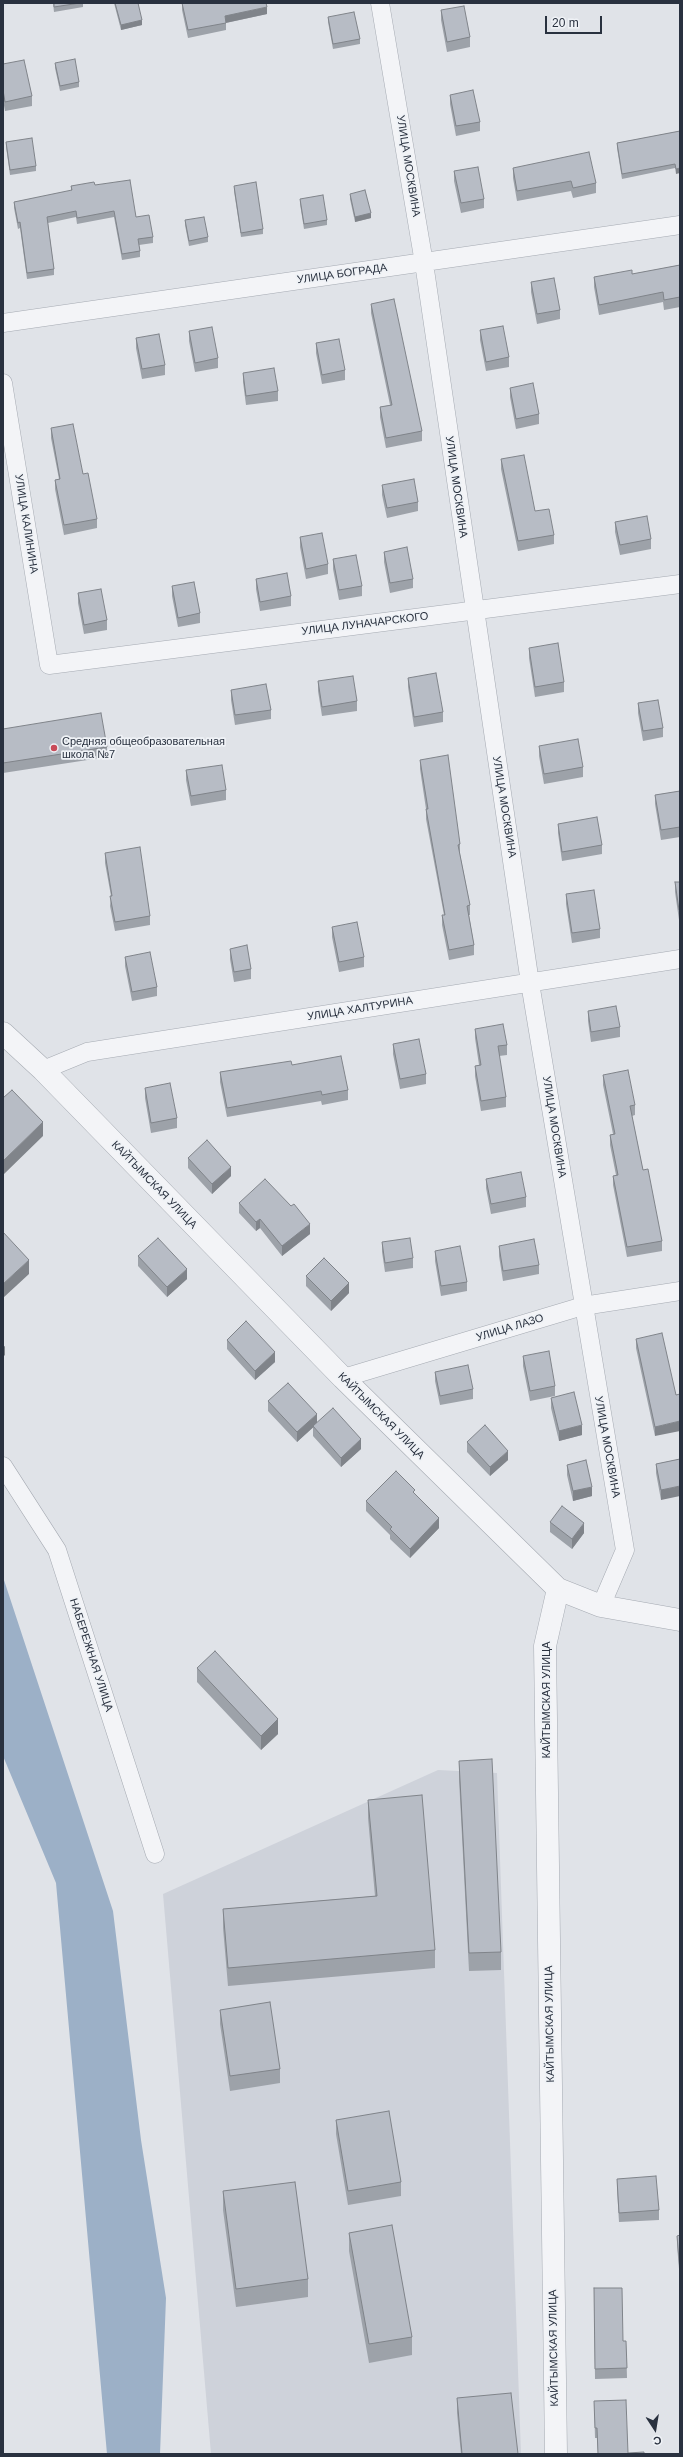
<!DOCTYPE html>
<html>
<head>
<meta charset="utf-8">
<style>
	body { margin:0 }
	#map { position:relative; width:683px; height:2457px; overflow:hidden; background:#e0e3e8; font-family:Helvetica,sans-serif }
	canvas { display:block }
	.frame { position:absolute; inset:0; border:4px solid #29313f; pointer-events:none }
	.north { position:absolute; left:635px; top:2409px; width:40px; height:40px; -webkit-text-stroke:3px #eff2f6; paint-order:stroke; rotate:168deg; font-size:11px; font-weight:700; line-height:16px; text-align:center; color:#29313f }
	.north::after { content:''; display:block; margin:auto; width:14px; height:18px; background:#29313f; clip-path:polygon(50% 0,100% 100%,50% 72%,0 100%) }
	.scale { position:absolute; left:545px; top:16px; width:57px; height:18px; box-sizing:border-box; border:2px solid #29313f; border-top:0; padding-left:5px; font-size:12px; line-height:14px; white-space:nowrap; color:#29313f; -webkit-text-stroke:3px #eff2f6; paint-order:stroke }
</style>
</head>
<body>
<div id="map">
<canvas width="683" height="2457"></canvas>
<div class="frame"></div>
<div class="north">С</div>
<div class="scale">20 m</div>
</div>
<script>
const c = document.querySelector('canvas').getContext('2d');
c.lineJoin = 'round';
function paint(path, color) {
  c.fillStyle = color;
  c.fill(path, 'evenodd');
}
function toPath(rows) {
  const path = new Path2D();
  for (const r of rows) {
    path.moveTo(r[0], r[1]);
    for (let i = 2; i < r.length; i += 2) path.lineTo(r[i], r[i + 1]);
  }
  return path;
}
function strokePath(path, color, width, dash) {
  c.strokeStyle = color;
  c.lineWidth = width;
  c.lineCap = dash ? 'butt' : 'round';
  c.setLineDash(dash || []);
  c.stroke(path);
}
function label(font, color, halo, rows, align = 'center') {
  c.font = font + ' Helvetica,sans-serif';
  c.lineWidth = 3.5;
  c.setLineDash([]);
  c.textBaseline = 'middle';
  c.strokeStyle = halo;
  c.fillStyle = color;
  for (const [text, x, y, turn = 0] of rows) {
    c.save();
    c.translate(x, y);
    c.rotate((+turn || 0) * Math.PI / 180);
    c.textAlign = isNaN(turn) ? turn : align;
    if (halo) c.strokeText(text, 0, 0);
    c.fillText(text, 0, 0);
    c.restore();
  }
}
paint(toPath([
	[438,1770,497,1773,521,2454,211,2454,163,1894]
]), '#ced2da');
paint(toPath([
	[3,1577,113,1911,141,2140,166,2298,160,2454,107,2454,56,1883,3,1756]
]), '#9cb0c7');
const minor = toPath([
	[380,3,424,263,530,983,625,1550,601,1606],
	[3,323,680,225],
	[3,383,49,665,680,584],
	[43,1070,87,1052,680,959],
	[343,1378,583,1306,680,1291],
	[3,1466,57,1550,155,1854]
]);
const tertiary = toPath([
	[3,1033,43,1070,343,1378,558,1589,545,1646,556,2454],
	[558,1589,601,1606,680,1620]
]);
strokePath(minor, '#a5aab2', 19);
strokePath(tertiary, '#a5aab2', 23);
strokePath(minor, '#f3f4f7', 18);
strokePath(tertiary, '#f3f4f7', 22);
paint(toPath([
	[53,3,83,3,83,7,54,12],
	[114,3,138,3,142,25,121,30],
	[182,3,267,14,226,23,226,30,188,38,182,10],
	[441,10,470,37,470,47,447,52,441,20],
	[328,17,360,39,360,44,333,49,328,22],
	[55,63,79,82,79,87,60,91,55,68],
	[3,64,32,96,32,106,5,111,3,100],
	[450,95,480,122,480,131,456,136,450,104],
	[680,131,676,174,675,168,622,179,617,148,617,143],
	[6,142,36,166,36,171,10,175,6,147],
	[513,168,596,183,596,193,573,198,571,191,517,201,513,178],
	[454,171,484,199,484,208,461,213,454,181],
	[95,185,136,217,153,237,153,243,139,245,140,251,140,257,122,260,114,217,77,224,76,217,48,223,54,269,54,275,27,279,20,228,18,229,14,208,14,202,71,191,71,186],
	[234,186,263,229,263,234,241,237,234,191],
	[350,194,371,218,355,222,350,199],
	[300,199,327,220,327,225,304,229,300,204],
	[185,220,208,237,208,242,189,246,185,225],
	[680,265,680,307,664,310,663,302,599,315,594,287,594,277,632,274],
	[531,282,560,310,560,319,537,324,531,292],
	[371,304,422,431,422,441,386,448,380,417,380,407,390,405,371,313],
	[480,330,509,357,509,367,486,371,480,340],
	[189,331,218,358,218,368,195,372,189,341],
	[136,338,165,365,165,375,142,379,136,348],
	[316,343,345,370,345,380,322,384,316,353],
	[243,373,278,391,278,401,246,405,243,382],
	[510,388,539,414,539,424,516,429,510,397],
	[51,428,83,474,97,519,97,528,64,535,55,489,55,480,59,479,51,438],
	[501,459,535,511,554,535,554,544,518,551,501,469],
	[382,485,418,502,418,511,387,518,382,495],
	[615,522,651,539,651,549,620,555,615,532],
	[300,537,328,564,328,574,306,579,300,547],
	[384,552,413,579,413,588,390,593,384,562],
	[333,559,362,586,362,596,339,600,333,569],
	[256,579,291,596,291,606,260,611,256,589],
	[172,586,200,613,200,623,178,627,172,596],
	[78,593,107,620,107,630,84,634,78,603],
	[529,648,564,682,564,692,535,697,529,658],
	[408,678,443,712,443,722,414,727,408,687],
	[318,681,357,701,357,711,322,716,318,691],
	[231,690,271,710,271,719,235,725,231,700],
	[638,703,663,728,663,737,643,741,638,713],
	[3,729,107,747,107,757,3,773],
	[539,746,583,767,583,777,544,784,539,756],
	[420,760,460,844,460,854,470,905,470,915,469,915,474,945,474,955,449,960,442,925,442,915,444,915,426,819,426,809,420,769],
	[186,770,226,790,226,800,191,806,186,780],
	[680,791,680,837,661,840,655,804,655,795],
	[558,824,602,845,602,854,562,861,558,833],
	[105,853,150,916,150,925,115,931,110,906,111,896,105,863],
	[675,882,680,882,680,920,679,920,675,892],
	[566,894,600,929,600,938,572,943,566,904],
	[332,927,364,957,364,967,339,972,332,937],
	[230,949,251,969,251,979,234,982,230,959],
	[125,957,157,987,157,996,132,1001,125,966],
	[588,1011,620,1027,620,1037,591,1042,588,1021],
	[475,1029,507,1045,507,1055,499,1056,506,1097,506,1107,481,1111,475,1076,475,1066,479,1065,475,1038],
	[393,1044,426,1074,426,1084,400,1089,393,1054],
	[292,1065,348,1090,348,1100,322,1105,321,1101,227,1117,220,1082,220,1072],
	[603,1075,635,1105,635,1115,632,1116,643,1170,662,1241,662,1251,627,1257,613,1185,613,1176,616,1175,610,1145,610,1135,613,1134,603,1085],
	[145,1088,177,1118,177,1128,151,1133,145,1098],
	[188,1158,231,1176,212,1194,188,1168],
	[486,1179,526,1197,526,1207,491,1214,486,1188],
	[239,1203,310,1234,282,1256,260,1228,256,1231,239,1213],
	[382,1242,413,1258,413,1268,385,1272,382,1252],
	[499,1246,539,1265,539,1274,503,1281,499,1256],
	[435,1251,467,1282,467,1291,441,1296,435,1261],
	[138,1256,187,1279,167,1297,138,1266],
	[306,1276,349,1293,331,1311,306,1286],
	[636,1339,676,1395,655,1436,636,1348],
	[227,1340,275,1362,255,1380,227,1349],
	[523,1356,555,1386,555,1396,530,1401,523,1366],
	[435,1372,473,1389,473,1399,440,1405,435,1381],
	[551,1398,582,1435,559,1441,551,1408],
	[268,1401,317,1423,361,1449,341,1467,313,1436,313,1427,297,1442,268,1411],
	[467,1442,508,1460,490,1476,467,1452],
	[680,1459,661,1500,656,1473,656,1464],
	[567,1465,592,1496,573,1501,567,1475],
	[415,1495,439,1528,410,1558,390,1539,390,1535,366,1511,366,1501],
	[550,1522,584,1533,572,1549,550,1532],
	[197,1668,278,1734,261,1750,197,1682],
	[459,1761,501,1952,501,1970,469,1971,459,1779],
	[368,1800,435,1950,435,1968,228,1986,223,1928,223,1909,375,1896,368,1818],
	[220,2010,280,2069,280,2083,230,2091,220,2024],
	[336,2120,401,2182,401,2196,348,2205,336,2134],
	[617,2179,659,2210,659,2220,619,2222,617,2189],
	[223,2191,308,2279,308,2297,236,2307,223,2210],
	[349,2233,412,2337,412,2355,369,2363,349,2251],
	[680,2235,680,2281,677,2245,677,2236],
	[594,2288,623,2341,626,2341,627,2378,595,2379],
	[457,2398,518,2454,461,2454,457,2413],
	[594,2401,628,2453,598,2454,597,2438,595,2438]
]), '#9da2a9');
paint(toPath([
	[267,7,267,14,225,23,225,16],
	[142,20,142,25,121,30,121,25],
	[680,168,680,173,676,174,676,169],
	[371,213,371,218,355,222,355,217],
	[43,1122,43,1136,3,1175,3,1161],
	[231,1167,231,1176,212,1194,212,1184],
	[260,1219,260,1228,256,1231,256,1222],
	[310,1224,310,1234,282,1256,282,1246],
	[29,1260,29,1274,3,1298,3,1284],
	[187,1269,187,1279,167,1297,167,1287],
	[349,1283,349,1293,331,1311,331,1301],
	[5,1346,5,1355,3,1357,3,1347],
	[275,1352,275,1362,255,1380,255,1371],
	[317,1414,317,1424,297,1442,297,1432],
	[680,1421,680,1431,655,1436,655,1427],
	[582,1425,582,1435,559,1441,559,1431],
	[361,1439,361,1449,341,1467,341,1458],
	[508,1451,508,1460,490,1476,490,1467],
	[680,1486,680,1496,661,1500,661,1490],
	[592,1487,592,1496,573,1501,573,1491],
	[439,1518,439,1528,410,1558,410,1549],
	[584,1523,584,1533,572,1549,572,1539],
	[278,1719,278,1734,261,1750,261,1736]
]), '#80848a');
const building = toPath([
	[54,3,80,3,54,7,54,3],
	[115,3,138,3,142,20,121,25,115,3],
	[182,3,266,3,267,7,225,16,226,23,188,30,182,3],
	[464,6,470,37,447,42,441,10,464,6],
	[354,12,360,39,333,44,328,17,354,12],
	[75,59,79,82,60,86,55,63,75,59],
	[24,60,32,96,5,102,3,90,3,64,24,60],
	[473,90,480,122,456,126,450,95,473,90],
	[680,131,680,168,676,169,675,164,622,174,617,143,680,131],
	[32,138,36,166,10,170,6,142,32,138],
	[589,152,596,183,573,188,571,181,517,191,513,168,589,152],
	[478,167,484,199,461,203,454,171,478,167],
	[130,180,136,217,149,215,153,237,138,239,140,251,122,254,114,211,77,218,76,211,47,217,54,269,27,273,20,222,18,223,14,202,72,190,71,186,94,182,95,185,130,180],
	[256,182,263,229,241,233,234,186,256,182],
	[365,190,371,213,355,217,350,194,365,190],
	[323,195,327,220,304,224,300,199,323,195],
	[204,217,208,237,189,241,185,220,204,217],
	[680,265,680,297,664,300,663,292,599,305,594,277,632,270,632,274,680,265],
	[554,278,560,310,537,314,531,282,554,278],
	[394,299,422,431,386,438,380,407,392,405,371,304,394,299],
	[503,326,509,357,486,362,480,330,503,326],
	[212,327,218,358,195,363,189,331,212,327],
	[159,334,165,365,142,369,136,338,159,334],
	[339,339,345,370,322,375,316,343,339,339],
	[274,368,278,391,246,396,243,373,274,368],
	[533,383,539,414,516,419,510,388,533,383],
	[73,424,83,474,88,473,97,519,64,525,55,480,60,479,51,428,73,424],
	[524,455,535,511,549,509,554,535,518,541,501,459,524,455],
	[414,479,418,502,387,508,382,485,414,479],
	[647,516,651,539,620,545,615,522,647,516],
	[322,533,328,564,306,569,300,537,322,533],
	[407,547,413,579,390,583,384,552,407,547],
	[356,555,362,586,339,590,333,559,356,555],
	[287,573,291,596,260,602,256,579,287,573],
	[194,582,200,613,178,618,172,586,194,582],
	[101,589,107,620,84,625,78,593,101,589],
	[558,643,564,682,535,687,529,648,558,643],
	[436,673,443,712,414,717,408,678,436,673],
	[353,676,357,701,322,707,318,681,353,676],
	[266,684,271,710,235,715,231,690,266,684],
	[658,700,663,728,643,731,638,703,658,700],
	[101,713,107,747,3,763,3,729,101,713],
	[578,739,583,767,544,774,539,746,578,739],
	[448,755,460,844,458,845,470,905,467,906,474,945,449,950,442,915,445,915,426,809,428,809,420,760,448,755],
	[222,765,226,790,191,796,186,770,222,765],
	[680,791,680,827,661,830,655,795,680,791],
	[597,817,602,845,562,852,558,824,597,817],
	[140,847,150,916,115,922,110,896,112,896,105,853,140,847],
	[675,882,680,882,680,910,679,910,675,882],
	[594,890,600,929,572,933,566,894,594,890],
	[357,922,364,957,339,962,332,927,357,922],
	[247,945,251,969,234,972,230,949,247,945],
	[150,952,157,987,132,992,125,957,150,952],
	[616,1006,620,1027,591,1032,588,1011,616,1006],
	[503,1024,507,1045,498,1046,506,1097,481,1101,475,1066,481,1065,475,1029,503,1024],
	[419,1039,426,1074,400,1079,393,1044,419,1039],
	[341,1056,348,1090,322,1095,321,1091,227,1108,220,1072,291,1061,292,1065,341,1056],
	[628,1070,635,1105,630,1106,643,1170,648,1169,662,1241,627,1247,613,1176,618,1175,610,1135,615,1134,603,1075,628,1070],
	[170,1083,177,1118,151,1123,145,1088,170,1083],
	[12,1090,43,1122,3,1161,3,1098,12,1090],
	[207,1140,231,1167,212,1184,188,1158,207,1140],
	[521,1172,526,1197,491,1204,486,1179,521,1172],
	[265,1179,291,1206,294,1204,310,1224,282,1246,260,1219,256,1222,239,1203,265,1179],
	[3,1232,29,1260,3,1284,3,1232],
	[158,1238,187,1269,167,1287,138,1256,158,1238],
	[410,1238,413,1258,385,1263,382,1242,410,1238],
	[534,1239,539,1265,503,1271,499,1246,534,1239],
	[460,1246,467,1282,441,1286,435,1251,460,1246],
	[324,1258,349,1283,331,1301,306,1276,324,1258],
	[246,1321,275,1352,255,1371,227,1340,246,1321],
	[662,1333,676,1395,680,1394,680,1421,655,1427,636,1339,662,1333],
	[549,1351,555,1386,530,1391,523,1356,549,1351],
	[468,1365,473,1389,440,1396,435,1372,468,1365],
	[288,1383,317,1414,297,1432,268,1401,288,1383],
	[574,1392,582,1425,559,1431,551,1398,574,1392],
	[333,1408,361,1439,341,1458,313,1426,333,1408],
	[485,1425,508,1451,490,1467,467,1442,485,1425],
	[680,1459,680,1486,661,1490,656,1464,680,1459],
	[586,1460,592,1487,573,1491,567,1465,586,1460],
	[396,1471,415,1490,413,1492,439,1518,410,1549,390,1529,392,1527,366,1501,396,1471],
	[562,1506,584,1523,572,1539,550,1522,562,1506],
	[215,1651,278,1719,261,1736,197,1668,215,1651],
	[492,1759,501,1952,469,1953,459,1761,492,1759],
	[422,1795,435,1950,228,1968,223,1909,377,1896,368,1800,422,1795],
	[270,2002,280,2069,230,2076,220,2010,270,2002],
	[389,2111,401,2182,348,2191,336,2120,389,2111],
	[656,2176,659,2210,619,2213,617,2179,656,2176],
	[295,2182,308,2279,236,2289,223,2191,295,2182],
	[392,2225,412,2337,369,2344,349,2233,392,2225],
	[680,2235,680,2271,677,2236,680,2235],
	[594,2288,622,2288,623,2341,626,2341,627,2368,595,2369,594,2288],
	[511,2393,518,2454,462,2454,457,2398,511,2393],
	[626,2400,628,2453,644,2452,644,2454,598,2454,597,2428,595,2428,594,2401,626,2400]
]);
paint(building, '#b7bcc5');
strokePath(building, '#80848a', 1);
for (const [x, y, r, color] of [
	[54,748,4,"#c94a58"]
]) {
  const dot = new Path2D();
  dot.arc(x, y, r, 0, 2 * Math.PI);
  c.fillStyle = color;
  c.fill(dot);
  strokePath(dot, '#eff2f6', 1.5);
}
label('11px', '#29313f', '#eff2f6', [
	["УЛИЦА МОСКВИНА",408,166,81],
	["УЛИЦА БОГРАДА",342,274,-8],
	["УЛИЦА МОСКВИНА",456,487,82],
	["УЛИЦА КАЛИНИНА",26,524,81],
	["УЛИЦА ЛУНАЧАРСКОГО",365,624,-7],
	["УЛИЦА МОСКВИНА",504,807,81],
	["УЛИЦА ХАЛТУРИНА",360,1009,-9],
	["УЛИЦА МОСКВИНА",554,1127,81],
	["КАЙТЫМСКАЯ УЛИЦА",154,1185,46],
	["УЛИЦА ЛАЗО",510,1328,-17],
	["КАЙТЫМСКАЯ УЛИЦА",381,1416,45],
	["УЛИЦА МОСКВИНА",607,1447,80],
	["НАБЕРЕЖНАЯ УЛИЦА",91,1655,72],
	["КАЙТЫМСКАЯ УЛИЦА",547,1700,-90],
	["КАЙТЫМСКАЯ УЛИЦА",550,2024,-91],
	["КАЙТЫМСКАЯ УЛИЦА",554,2348,-91]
]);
label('11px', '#29313f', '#eff2f6', [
	["Средняя общеобразовательная",62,742],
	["школа №7",62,755]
], 'left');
</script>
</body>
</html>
